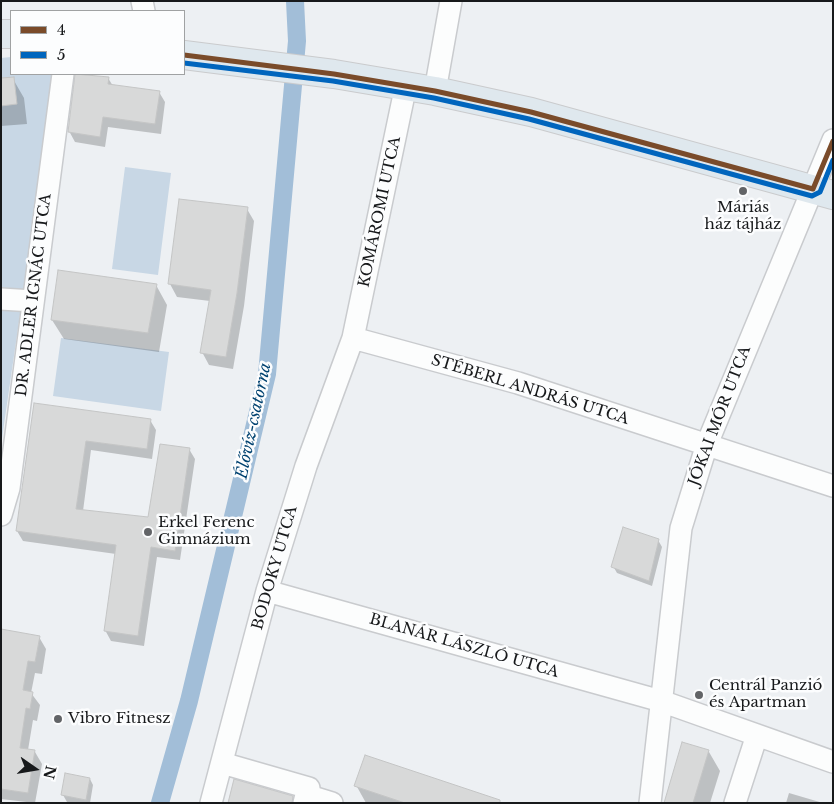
<!DOCTYPE html>
<html>
<head>
<meta charset="utf-8">
<style>
	body { margin:0 }
	#map { position:relative; width:834px; height:804px; overflow:hidden; background:#edf0f3; font-family:"Libre Baskerville",serif }
	canvas { display:block }
	.frame { position:absolute; inset:0; border:2px solid #17191b; pointer-events:none }
	.legend { position:absolute; left:10px; top:10px; width:175px; height:65px; box-sizing:border-box; background:#fcfdfe; border:1px solid #a0a2a3; margin:0; padding:6px 9px; list-style:none; font-size:15px; color:#17191b }
	.legend li { display:flex; align-items:center; gap:10px; height:25px }
	.legend b { width:25px; border:1px solid #a0a2a3 }
	.north { position:absolute; left:10px; top:744px; width:50px; height:50px; -webkit-text-stroke:4px #fcfdfe; paint-order:stroke; rotate:103deg; font-size:14px; font-weight:700; line-height:20px; text-align:center; color:#17191b }
	.north::after { content:''; display:block; margin:auto; width:18px; height:22px; background:#17191b; clip-path:polygon(50% 0,100% 100%,50% 72%,0 100%) }
</style>
</head>
<body>
<div id="map">
<canvas width="834" height="804"></canvas>
<div class="frame"></div>
<ul class="legend">
<li><b style="height:6px;background:#7a4b2a"></b>4</li>
<li><b style="height:6px;background:#0065bd"></b>5</li>
</ul>
<div class="north">N</div>
</div>
<script>
const c = document.querySelector('canvas').getContext('2d');
c.lineJoin = 'round';
function paint(path, color) {
  c.fillStyle = color;
  c.fill(path, 'evenodd');
}
function toPath(rows) {
  const path = new Path2D();
  for (const r of rows) {
    path.moveTo(r[0], r[1]);
    for (let i = 2; i < r.length; i += 2) path.lineTo(r[i], r[i + 1]);
  }
  return path;
}
function strokePath(path, color, width, dash) {
  c.strokeStyle = color;
  c.lineWidth = width;
  c.lineCap = dash ? 'butt' : 'round';
  c.setLineDash(dash || []);
  c.stroke(path);
}
function label(font, color, halo, rows, align = 'center') {
  c.font = font + ' "Libre Baskerville",serif';
  c.lineWidth = 5;
  c.setLineDash([]);
  c.textBaseline = 'middle';
  c.strokeStyle = halo;
  c.fillStyle = color;
  for (const [text, x, y, turn = 0] of rows) {
    c.save();
    c.translate(x, y);
    c.rotate((+turn || 0) * Math.PI / 180);
    c.textAlign = isNaN(turn) ? turn : align;
    if (halo) c.strokeText(text, 0, 0);
    c.fillText(text, 0, 0);
    c.restore();
  }
}
paint(toPath([
	[11,57,11,74,55,74,1,445,1,58],
	[125,167,171,173,158,275,112,269],
	[61,338,169,352,161,411,53,396]
]), '#c8d7e5');
paint(toPath([
	[108,78,113,86,159,92,165,102,161,134,108,127,105,147,75,142,69,131],
	[1,79,13,79,24,98,27,124,1,126],
	[247,209,254,221,244,306,233,369,209,365,202,352,210,301,177,297,170,284],
	[156,285,167,305,159,352,64,339,52,320],
	[35,404,150,420,156,430,152,459,91,450,83,511,149,518,189,449,195,459,180,560,157,557,144,646,111,641,105,630,116,554,23,541,17,531],
	[658,540,662,547,652,586,617,573,613,566],
	[1,630,39,637,46,649,42,674,35,673,31,693,40,705,37,721,33,720,28,750,35,752,42,764,35,803,1,799],
	[683,744,709,752,720,771,710,803,665,803],
	[366,756,503,803,366,803,356,785],
	[90,779,93,785,90,803,67,802,63,795],
	[789,793,823,803,786,803]
]), '#0003');
strokePath(toPath([
	[160,803,189,701,267,374,297,41,295,1]
]), '#a2bed8', 18);
const building = toPath([
	[75,74,109,77,108,84,160,91,155,124,103,117,100,137,68,132,75,74],
	[14,77,17,104,1,106,1,78,14,77],
	[179,199,248,207,237,293,226,357,200,353,211,290,168,284,179,199],
	[58,270,157,284,148,333,51,320,58,270],
	[34,403,151,419,147,449,86,441,76,509,148,517,160,444,190,448,175,551,151,547,138,636,104,631,116,545,16,531,34,403],
	[623,527,659,539,649,581,611,567,623,527],
	[1,629,40,636,35,662,28,661,23,690,33,692,30,709,26,708,20,748,35,750,28,793,1,789,1,629],
	[682,742,709,750,693,803,664,803,682,742],
	[365,755,500,800,500,803,405,803,354,786,365,755],
	[65,773,90,778,86,800,61,795,65,773],
	[234,779,293,796,292,803,228,803,234,779]
]);
paint(building, '#d8d9d9');
strokePath(building, '#c4c5c5', 1);
const minor = toPath([
	[142,1,144,11],
	[435,91,451,1],
	[1,299,33,301],
	[353,338,518,383,833,486],
	[1,515,9,488,63,74],
	[267,591,661,701,833,762],
	[222,763,309,788,306,795],
	[211,803,267,591,306,466,353,338,406,85],
	[304,803,306,795,332,803],
	[650,803,681,528,707,444,833,140],
	[735,803,757,735]
]);
const major = toPath([
	[1,34,11,34],
	[184,55,334,74,435,91,531,112,833,195]
]);
strokePath(minor, '#c9cbce', 24);
strokePath(major, '#cacbcd', 30);
strokePath(minor, '#fcfdfd', 21);
strokePath(major, '#dfe8ee', 28);
strokePath(toPath([
	[184,55,334,74,435,91,531,112,813,189,833,141]
]), '#7a4b2a', 5);
strokePath(toPath([
	[184,63,333,81,434,98,529,119,812,196,820,192,833,160]
]), '#0065bd', 5);
for (const [x, y, r, color] of [
	[743,191,5,"#626467"],
	[148,532,5,"#626467"],
	[699,695,5,"#626467"],
	[58,719,5,"#626467"]
]) {
  const dot = new Path2D();
  dot.arc(x, y, r, 0, 2 * Math.PI);
  c.fillStyle = color;
  c.fill(dot);
  strokePath(dot, '#fcfdfe', 2);
}
label('15px', '#17191b', '#fcfdfe', [
	["Máriás",743,208,"center"],
	["ház tájház",743,225,"center"],
	["Erkel Ferenc",158,523],
	["Gimnázium",158,540],
	["Centrál Panzió",709,686],
	["és Apartman",709,703],
	["Vibro Fitnesz",68,719]
], 'left');
label('15px', '#17191b', '#fcfdfe', [
	["KOMÁROMI UTCA",380,212,-78],
	["DR. ADLER IGNÁC UTCA",34,295,-83],
	["STÉBERL ANDRÁS UTCA",530,390,17],
	["JÓKAI MÓR UTCA",720,416,-69],
	["BODOKY UTCA",275,568,-74],
	["BLANÁR LÁSZLÓ UTCA",464,646,16]
]);
label('italic 16px', '#004270', '#fcfdfe', [
	["Élővíz-csatorna",254,421,-78]
]);
</script>
</body>
</html>
